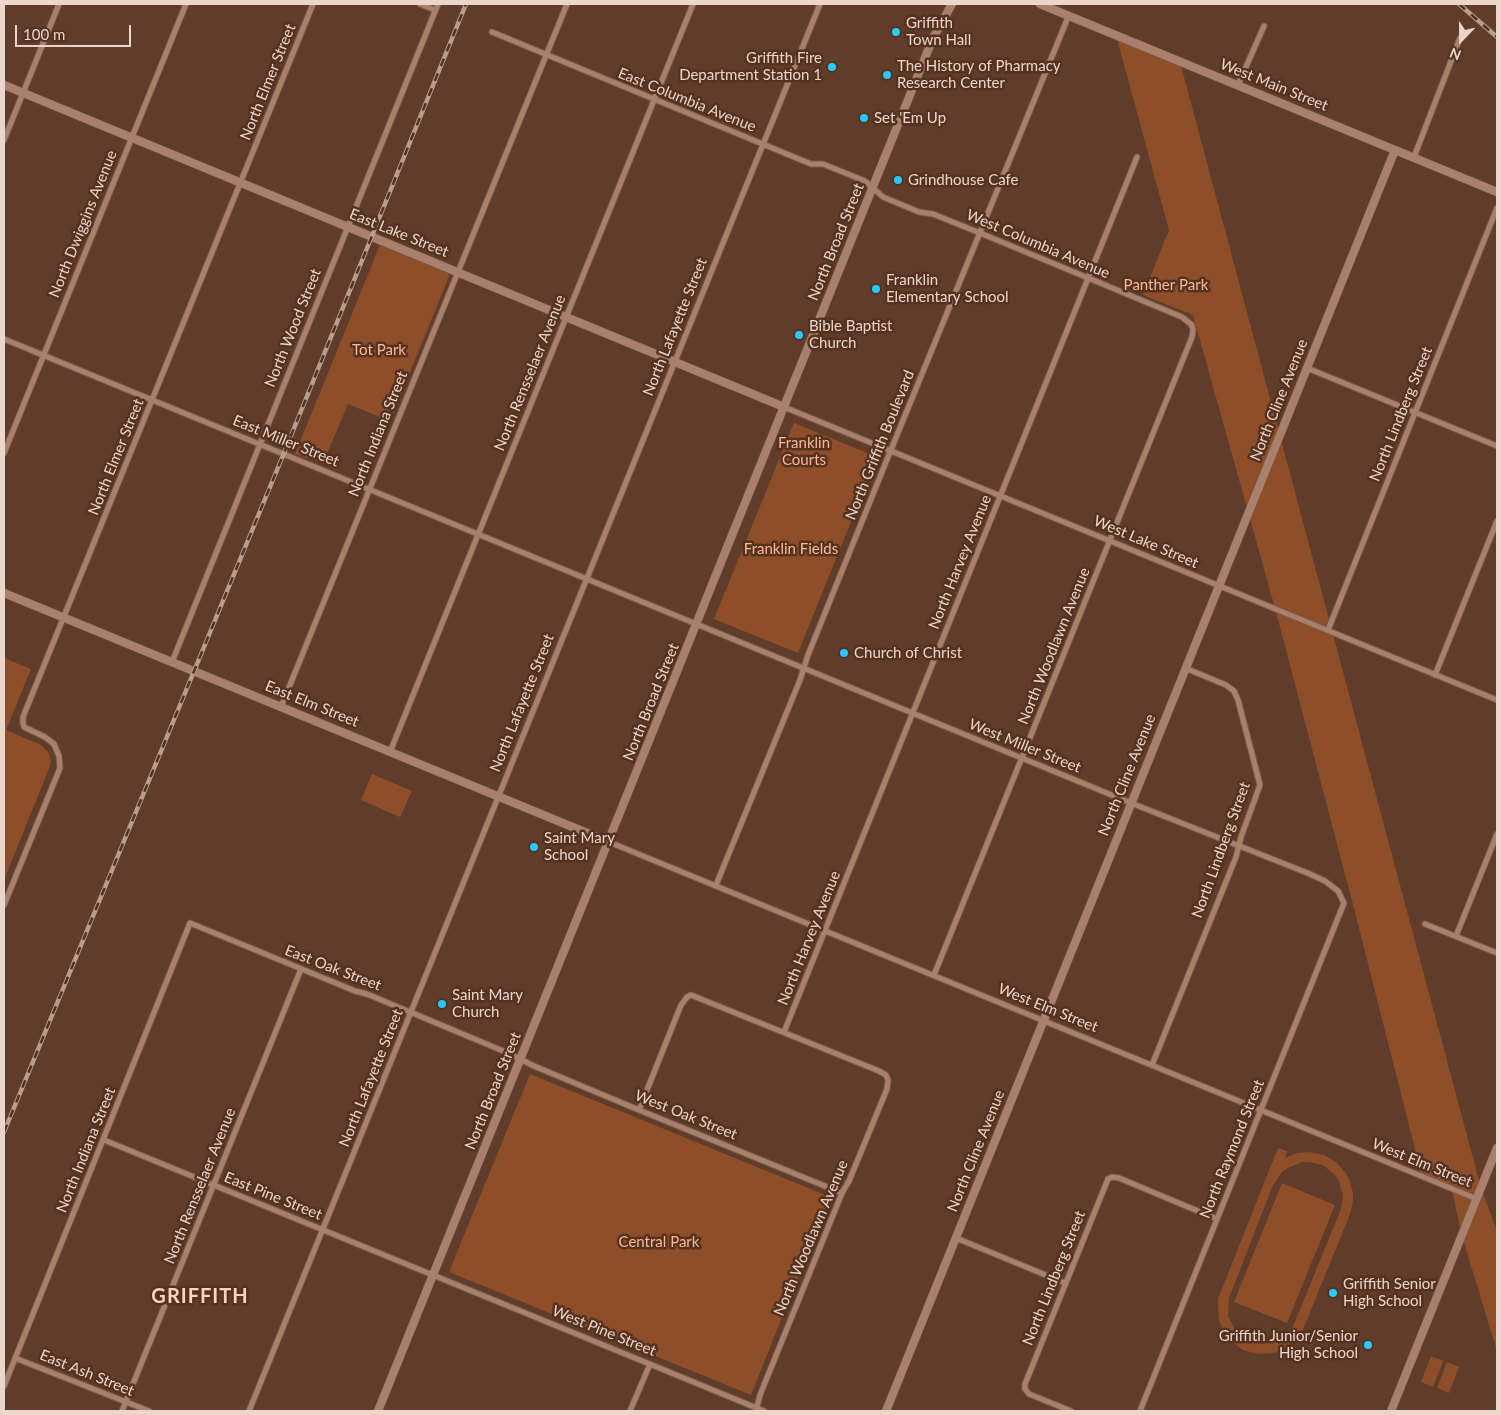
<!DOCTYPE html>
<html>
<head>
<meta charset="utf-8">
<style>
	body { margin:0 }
	#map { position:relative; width:1501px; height:1415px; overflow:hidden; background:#603d2a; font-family:Lato,sans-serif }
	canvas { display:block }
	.frame { position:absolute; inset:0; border:5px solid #ecd5ca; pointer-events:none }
	.north { position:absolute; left:1436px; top:15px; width:50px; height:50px; -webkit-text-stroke:4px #553220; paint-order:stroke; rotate:202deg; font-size:14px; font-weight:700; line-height:20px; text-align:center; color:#ecd5ca }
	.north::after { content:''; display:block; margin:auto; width:18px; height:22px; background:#ecd5ca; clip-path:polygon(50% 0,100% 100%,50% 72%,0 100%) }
	.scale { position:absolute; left:15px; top:25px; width:116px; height:22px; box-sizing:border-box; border:2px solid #ecd5ca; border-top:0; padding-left:6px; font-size:15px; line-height:18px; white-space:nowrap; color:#ecd5ca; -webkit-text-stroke:4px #553220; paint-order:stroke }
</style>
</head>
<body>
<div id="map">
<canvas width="1501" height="1415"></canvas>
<div class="frame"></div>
<div class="north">N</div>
<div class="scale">100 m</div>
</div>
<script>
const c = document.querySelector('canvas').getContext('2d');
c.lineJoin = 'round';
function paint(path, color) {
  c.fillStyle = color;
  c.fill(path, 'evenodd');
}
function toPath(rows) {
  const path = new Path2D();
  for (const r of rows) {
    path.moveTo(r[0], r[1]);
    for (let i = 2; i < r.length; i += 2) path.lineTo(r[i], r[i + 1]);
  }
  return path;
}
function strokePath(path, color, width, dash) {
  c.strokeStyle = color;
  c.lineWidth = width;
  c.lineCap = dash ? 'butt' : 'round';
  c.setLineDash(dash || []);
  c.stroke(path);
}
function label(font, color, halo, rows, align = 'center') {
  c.font = font + ' Lato,sans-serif';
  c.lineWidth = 5;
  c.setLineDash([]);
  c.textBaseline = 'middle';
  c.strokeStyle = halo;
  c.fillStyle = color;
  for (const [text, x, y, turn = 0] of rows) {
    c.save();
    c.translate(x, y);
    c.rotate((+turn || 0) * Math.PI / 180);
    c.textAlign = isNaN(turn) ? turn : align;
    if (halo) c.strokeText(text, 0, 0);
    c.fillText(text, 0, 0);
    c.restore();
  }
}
paint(toPath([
	[1116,35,1180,62,1481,1188,1497,1231,1497,1351,1462,1236,1451,1186,1422,1177,1356,916,1275,608,1193,315,1143,295,1169,230],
	[380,245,450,274,390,421,348,404,323,463,295,454],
	[794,423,877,457,798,653,714,619],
	[4,658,31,669,6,730,41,745,48,752,51,761,50,766,4,880],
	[372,774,412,791,400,817,361,800],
	[530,1074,830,1197,751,1395,449,1272],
	[1278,1148,1287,1151,1285,1158,1297,1153,1310,1152,1324,1155,1336,1162,1346,1173,1349,1179,1353,1193,1353,1201,1350,1214,1302,1332,1287,1347,1274,1353,1258,1354,1243,1350,1231,1341,1226,1334,1219,1321,1218,1299],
	[1302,1162,1309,1162,1323,1165,1335,1175,1339,1181,1343,1195,1341,1209,1292,1329,1283,1338,1277,1341,1263,1344,1256,1343,1243,1338,1234,1328,1228,1316,1229,1298,1273,1185,1282,1172,1288,1168],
	[1282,1183,1335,1205,1287,1323,1234,1302],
	[1431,1356,1443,1361,1433,1387,1421,1382],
	[1447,1362,1459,1367,1449,1393,1437,1388]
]), '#8f4e2a');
const minor = toPath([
	[420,4,435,10],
	[492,32,811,164,823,164,865,181,883,197,919,212,933,214,980,233,1182,317,1192,325,1193,330,1192,337,934,975],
	[1238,85,1264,26],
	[4,140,59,4],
	[1414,157,1460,38],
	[4,339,1131,803,1310,874,1325,881,1338,891,1344,903,1140,1411],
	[1307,368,1497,446],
	[784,407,1497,700],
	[4,453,186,4],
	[1328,630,1497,208],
	[172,662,438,4],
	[1435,675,1497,521],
	[281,707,567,4],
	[390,752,693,4],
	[609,842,1477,1199],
	[716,885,800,680,808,655,886,462,1069,15],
	[4,905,60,768,59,756,54,744,45,737,24,727,23,723,23,717,313,4],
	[1425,924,1497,953],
	[1456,936,1497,834],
	[784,1032,1137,157],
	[1152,1065,1236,857,1241,837,1260,785,1238,700,1234,691,1226,685,1185,668],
	[639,1110,681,1005,687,997,691,995,879,1071,886,1075,888,1080,887,1089,849,1181,842,1193,760,1395,756,1411],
	[104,1140,764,1411],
	[956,1238,1065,1283],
	[15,1358,149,1411],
	[4,1386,190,923,355,991,367,994,508,1053,534,1066,639,1110,842,1193],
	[122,1411,301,969],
	[249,1411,820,4],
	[630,1411,650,1364],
	[1071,1411,1029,1394,1025,1389,1025,1384,1108,1179,1112,1177,1119,1178,1217,1219]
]);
const tertiary = toPath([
	[1040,4,1497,192],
	[4,85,784,407],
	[4,593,609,842],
	[378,1411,933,38,952,4],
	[886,1411,1395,150],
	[1391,1411,1497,1148]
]);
strokePath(minor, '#7a5c4c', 7);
strokePath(tertiary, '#7a5c4c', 9);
strokePath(minor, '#a9806c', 5);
strokePath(tertiary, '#a9806c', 8);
const rail = toPath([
	[1459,4,1497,37],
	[4,1132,284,453,466,4]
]);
strokePath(rail, '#b99e90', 4.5);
strokePath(rail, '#553220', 2.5, [8]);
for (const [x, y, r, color] of [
	[896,32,5,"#29c8ff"],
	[832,67,5,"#29c8ff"],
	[887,75,5,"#29c8ff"],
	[864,118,5,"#29c8ff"],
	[898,180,5,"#29c8ff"],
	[876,289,5,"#29c8ff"],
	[799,335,5,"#29c8ff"],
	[844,653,5,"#29c8ff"],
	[534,847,5,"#29c8ff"],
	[442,1004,5,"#29c8ff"],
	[1333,1293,5,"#29c8ff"],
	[1368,1345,5,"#29c8ff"]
]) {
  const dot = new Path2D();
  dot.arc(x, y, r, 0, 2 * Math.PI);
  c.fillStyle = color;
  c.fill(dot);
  strokePath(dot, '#553220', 2);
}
label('15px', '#ecd5ca', '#553220', [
	["Griffith",906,23],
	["Town Hall",906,40],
	["Griffith Fire",822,58,"right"],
	["Department Station 1",822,75,"right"],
	["The History of Pharmacy",897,66],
	["Research Center",897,83],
	["Set 'Em Up",874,118],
	["Grindhouse Cafe",908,180],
	["Franklin",886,280],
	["Elementary School",886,297],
	["Bible Baptist",809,326],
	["Church",809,343],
	["Church of Christ",854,653],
	["Saint Mary",544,838],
	["School",544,855],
	["Saint Mary",452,995],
	["Church",452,1012],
	["Griffith Senior",1343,1284],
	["High School",1343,1301],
	["Griffith Junior/Senior",1358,1336,"right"],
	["High School",1358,1353,"right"]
], 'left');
label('15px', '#ecd5ca', '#553220', [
	["North Elmer Street",268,82,-68],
	["West Main Street",1274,85,22],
	["East Columbia Avenue",687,100,22],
	["North Dwiggins Avenue",83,224,-68],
	["East Lake Street",399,233,22],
	["North Broad Street",836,242,-68],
	["West Columbia Avenue",1038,244,23],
	["North Lafayette Street",675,327,-68],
	["North Wood Street",293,328,-68],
	["North Rensselaer Avenue",530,373,-68],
	["North Cline Avenue",1279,400,-68],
	["North Lindberg Street",1401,414,-68],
	["North Indiana Street",378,434,-68],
	["East Miller Street",286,441,22],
	["North Griffith Boulevard",880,445,-68],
	["North Elmer Street",116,457,-68],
	["West Lake Street",1146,542,23],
	["North Harvey Avenue",960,562,-68],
	["North Woodlawn Avenue",1054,646,-68],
	["North Broad Street",651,702,-68],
	["North Lafayette Street",522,703,-68],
	["East Elm Street",312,704,22],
	["West Miller Street",1025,746,22],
	["North Cline Avenue",1127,775,-68],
	["North Lindberg Street",1221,850,-70],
	["North Harvey Avenue",809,938,-68],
	["East Oak Street",333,968,21],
	["West Elm Street",1048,1008,22],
	["North Lafayette Street",371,1078,-68],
	["North Broad Street",493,1091,-68],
	["West Oak Street",686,1115,22],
	["North Raymond Street",1232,1149,-68],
	["North Indiana Street",86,1150,-68],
	["North Cline Avenue",976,1151,-68],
	["West Elm Street",1422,1163,22],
	["North Rensselaer Avenue",200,1186,-68],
	["East Pine Street",273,1196,22],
	["North Woodlawn Avenue",811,1238,-67],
	["North Lindberg Street",1054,1278,-68],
	["West Pine Street",604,1331,22],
	["East Ash Street",87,1373,22]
]);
label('15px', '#fcb896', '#553220', [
	["Panther Park",1166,285],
	["Tot Park",379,350],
	["Franklin",804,443],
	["Courts",804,460],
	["Franklin Fields",791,549],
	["Central Park",659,1242]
]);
c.letterSpacing = '1px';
label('bold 20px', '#fed2bc', '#553220', [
	["GRIFFITH",200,1297]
]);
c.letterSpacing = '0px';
</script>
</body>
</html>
